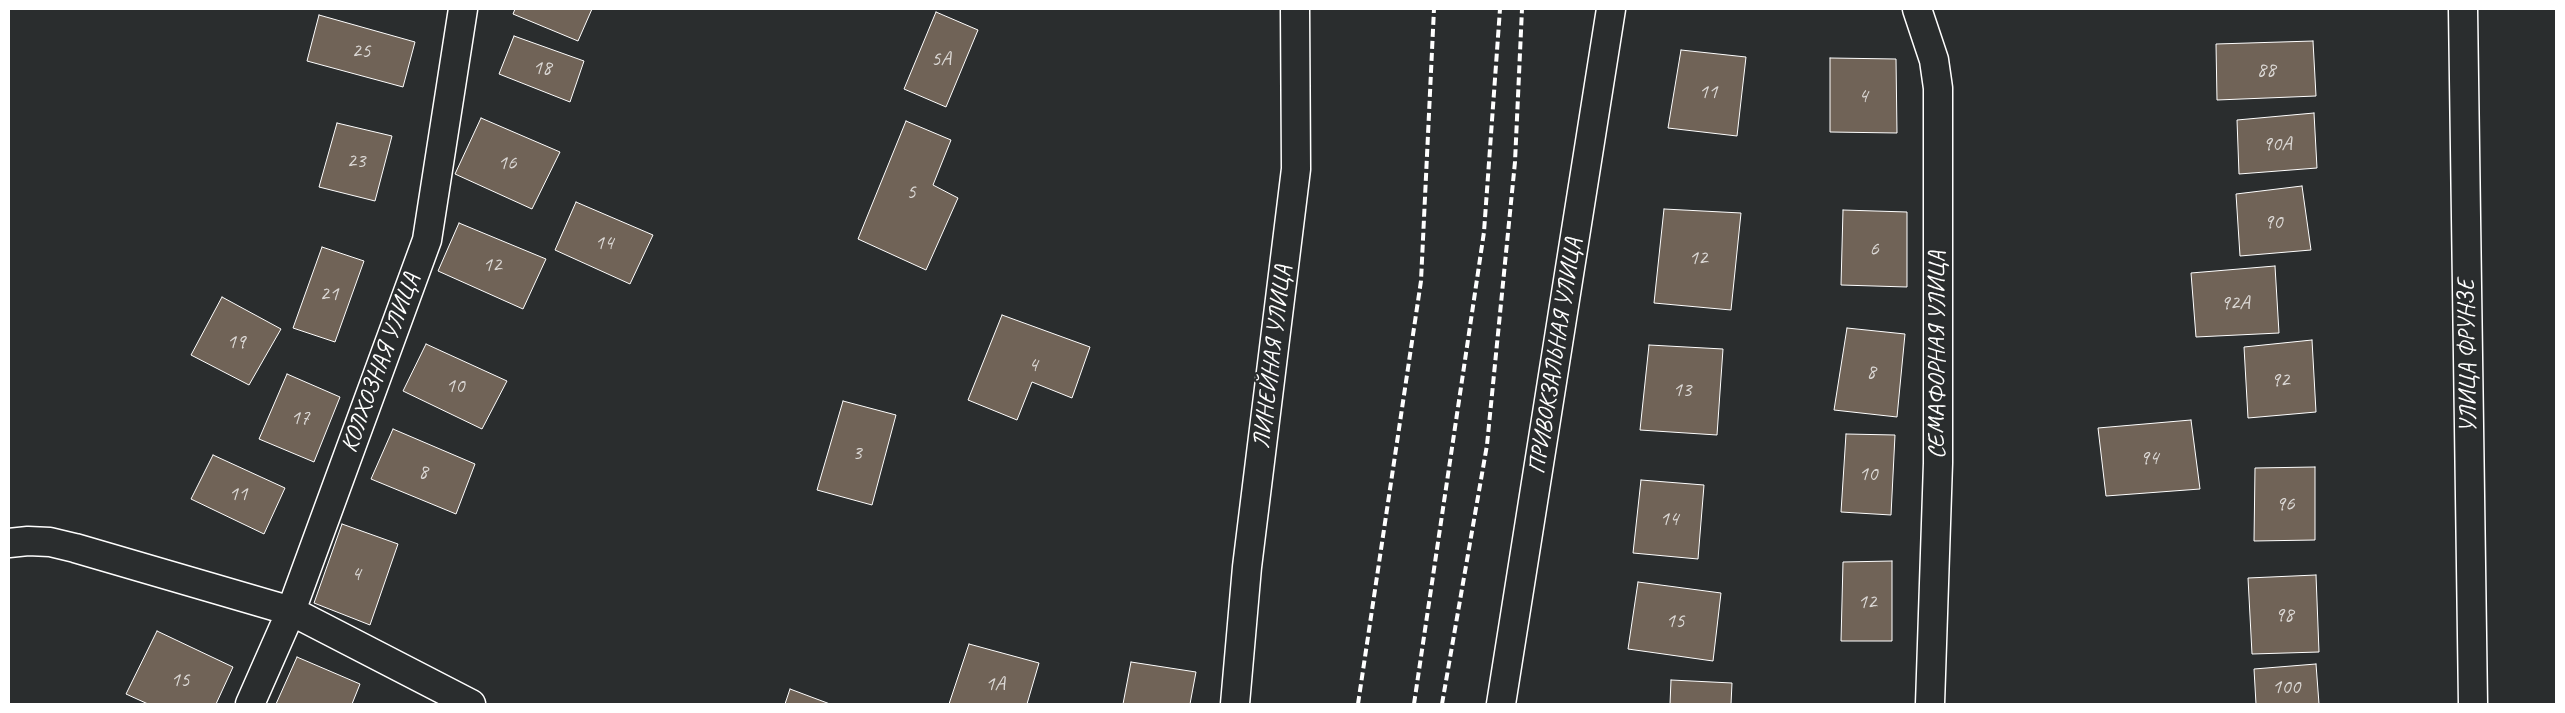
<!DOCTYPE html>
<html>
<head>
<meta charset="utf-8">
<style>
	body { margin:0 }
	#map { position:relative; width:2565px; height:713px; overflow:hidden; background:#2a2d2e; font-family:Caveat,sans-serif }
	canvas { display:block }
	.frame { position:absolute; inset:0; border:10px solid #fff; pointer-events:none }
</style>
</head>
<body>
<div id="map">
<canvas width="2565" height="713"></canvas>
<div class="frame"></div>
</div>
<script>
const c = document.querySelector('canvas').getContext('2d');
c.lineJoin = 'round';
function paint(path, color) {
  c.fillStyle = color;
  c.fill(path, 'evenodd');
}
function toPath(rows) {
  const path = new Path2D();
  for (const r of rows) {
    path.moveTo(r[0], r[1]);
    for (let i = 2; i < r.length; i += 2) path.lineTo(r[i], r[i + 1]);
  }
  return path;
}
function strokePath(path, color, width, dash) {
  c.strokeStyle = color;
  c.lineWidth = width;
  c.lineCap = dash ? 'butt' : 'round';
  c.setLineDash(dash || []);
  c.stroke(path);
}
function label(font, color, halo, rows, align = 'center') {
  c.font = font + ' Caveat,sans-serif';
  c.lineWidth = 4.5;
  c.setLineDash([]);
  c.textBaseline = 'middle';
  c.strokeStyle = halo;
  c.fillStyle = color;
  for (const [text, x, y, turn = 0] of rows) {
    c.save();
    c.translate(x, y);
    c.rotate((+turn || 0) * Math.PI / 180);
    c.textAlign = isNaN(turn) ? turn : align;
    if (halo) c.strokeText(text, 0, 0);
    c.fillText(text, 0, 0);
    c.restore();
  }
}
const building = toPath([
	[515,9,592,9,578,41,513,14,515,9],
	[936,12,978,30,946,107,904,89,936,12],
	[319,15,415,42,403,87,307,61,319,15],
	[514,36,584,61,570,102,499,74,514,36],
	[2313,41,2316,96,2217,100,2216,44,2313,41],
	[1681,50,1746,57,1737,136,1668,128,1681,50],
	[1830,58,1896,59,1897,133,1830,132,1830,58],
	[2314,113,2317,168,2239,174,2237,120,2314,113],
	[481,118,560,152,532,209,455,174,481,118],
	[906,121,951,140,933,185,958,198,926,270,858,239,906,121],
	[337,123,392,136,375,201,319,187,337,123],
	[2302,186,2311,250,2240,256,2236,194,2302,186],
	[576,202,653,235,630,284,555,250,576,202],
	[1664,209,1741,213,1731,310,1654,303,1664,209],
	[1843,210,1907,212,1907,287,1841,285,1843,210],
	[459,223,546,259,523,309,438,271,459,223],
	[322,247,364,261,335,342,293,328,322,247],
	[2275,266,2279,333,2196,337,2191,273,2275,266],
	[222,297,281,329,249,385,191,355,222,297],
	[1002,315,1090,347,1072,398,1032,382,1017,420,968,400,1002,315],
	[1847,328,1905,334,1897,417,1834,410,1847,328],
	[2312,340,2316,412,2248,418,2244,347,2312,340],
	[426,344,507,381,482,429,403,391,426,344],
	[1649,345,1723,349,1717,435,1640,430,1649,345],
	[287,374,340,397,314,462,259,439,287,374],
	[843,401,896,415,872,505,817,490,843,401],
	[2191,420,2200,489,2106,496,2098,428,2191,420],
	[393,429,475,464,456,514,371,479,393,429],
	[1846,434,1895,435,1891,515,1841,512,1846,434],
	[213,455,285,488,264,534,191,499,213,455],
	[2315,467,2315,540,2254,541,2255,468,2315,467],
	[1641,480,1704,485,1698,559,1633,553,1641,480],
	[342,524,398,544,370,625,314,603,342,524],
	[1892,561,1892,641,1841,641,1843,562,1892,561],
	[2316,575,2319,652,2252,654,2248,578,2316,575],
	[1638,582,1721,593,1713,661,1628,649,1638,582],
	[157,631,233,667,216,704,148,704,126,694,157,631],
	[969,644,1039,663,1027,704,949,704,969,644],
	[297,657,360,684,352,704,276,704,297,657],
	[1131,662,1196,672,1190,704,1123,704,1131,662],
	[2316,664,2319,704,2256,704,2254,669,2316,664],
	[1671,680,1732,683,1731,704,1670,704,1671,680],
	[790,689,830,704,785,704,790,689]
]);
paint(building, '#706357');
strokePath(building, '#fff', 1);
const minor = toPath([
	[1917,9,1934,60,1938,88,1938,463,1930,704],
	[9,543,28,541,50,542,75,548,291,611,471,704],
	[250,704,291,611,427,240,463,9],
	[1235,704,1247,567,1296,169,1295,9],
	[1501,704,1611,9]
]);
const tertiary = toPath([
	[2463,9,2473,704]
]);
strokePath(minor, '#fff', 31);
strokePath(tertiary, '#fff', 31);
strokePath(minor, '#2a2d2e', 28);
strokePath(tertiary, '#2a2d2e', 28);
strokePath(toPath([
	[1358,704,1421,281,1434,9],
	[1414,704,1484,232,1500,9],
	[1442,704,1487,445,1515,162,1522,9]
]), '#fff', 4, [8, 4]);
label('21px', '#dbd8d5', null, [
	["25",361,51],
	["5А",941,59],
	["18",542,68],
	["88",2266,70],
	["11",1708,92],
	["4",1863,96],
	["90А",2277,144],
	["23",356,161],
	["16",507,163],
	["5",911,192],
	["90",2273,222],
	["14",604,243],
	["6",1874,249],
	["12",1698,258],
	["12",492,265],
	["21",329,294],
	["92А",2235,303],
	["19",236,342],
	["4",1033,365],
	["8",1871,372],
	["92",2280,380],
	["10",455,386],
	["13",1682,390],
	["17",300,418],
	["3",857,453],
	["94",2149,458],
	["8",423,472],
	["10",1868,474],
	["11",238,494],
	["96",2285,504],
	["14",1669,519],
	["4",356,574],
	["12",1867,602],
	["98",2284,615],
	["15",1675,621],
	["15",180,680],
	["1А",995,684],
	["100",2286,687]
]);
label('24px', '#fff', '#2a2d2e', [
	["СЕМАФОРНАЯ УЛИЦА",1938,355,-90],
	["ПРИВОКЗАЛЬНАЯ УЛИЦА",1556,356,-81],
	["УЛИЦА ФРУНЗЕ",2468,356,-91],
	["ЛИНЕЙНАЯ УЛИЦА",1273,357,-83],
	["КОЛХОЗНАЯ УЛИЦА",381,363,-70]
]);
</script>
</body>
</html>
